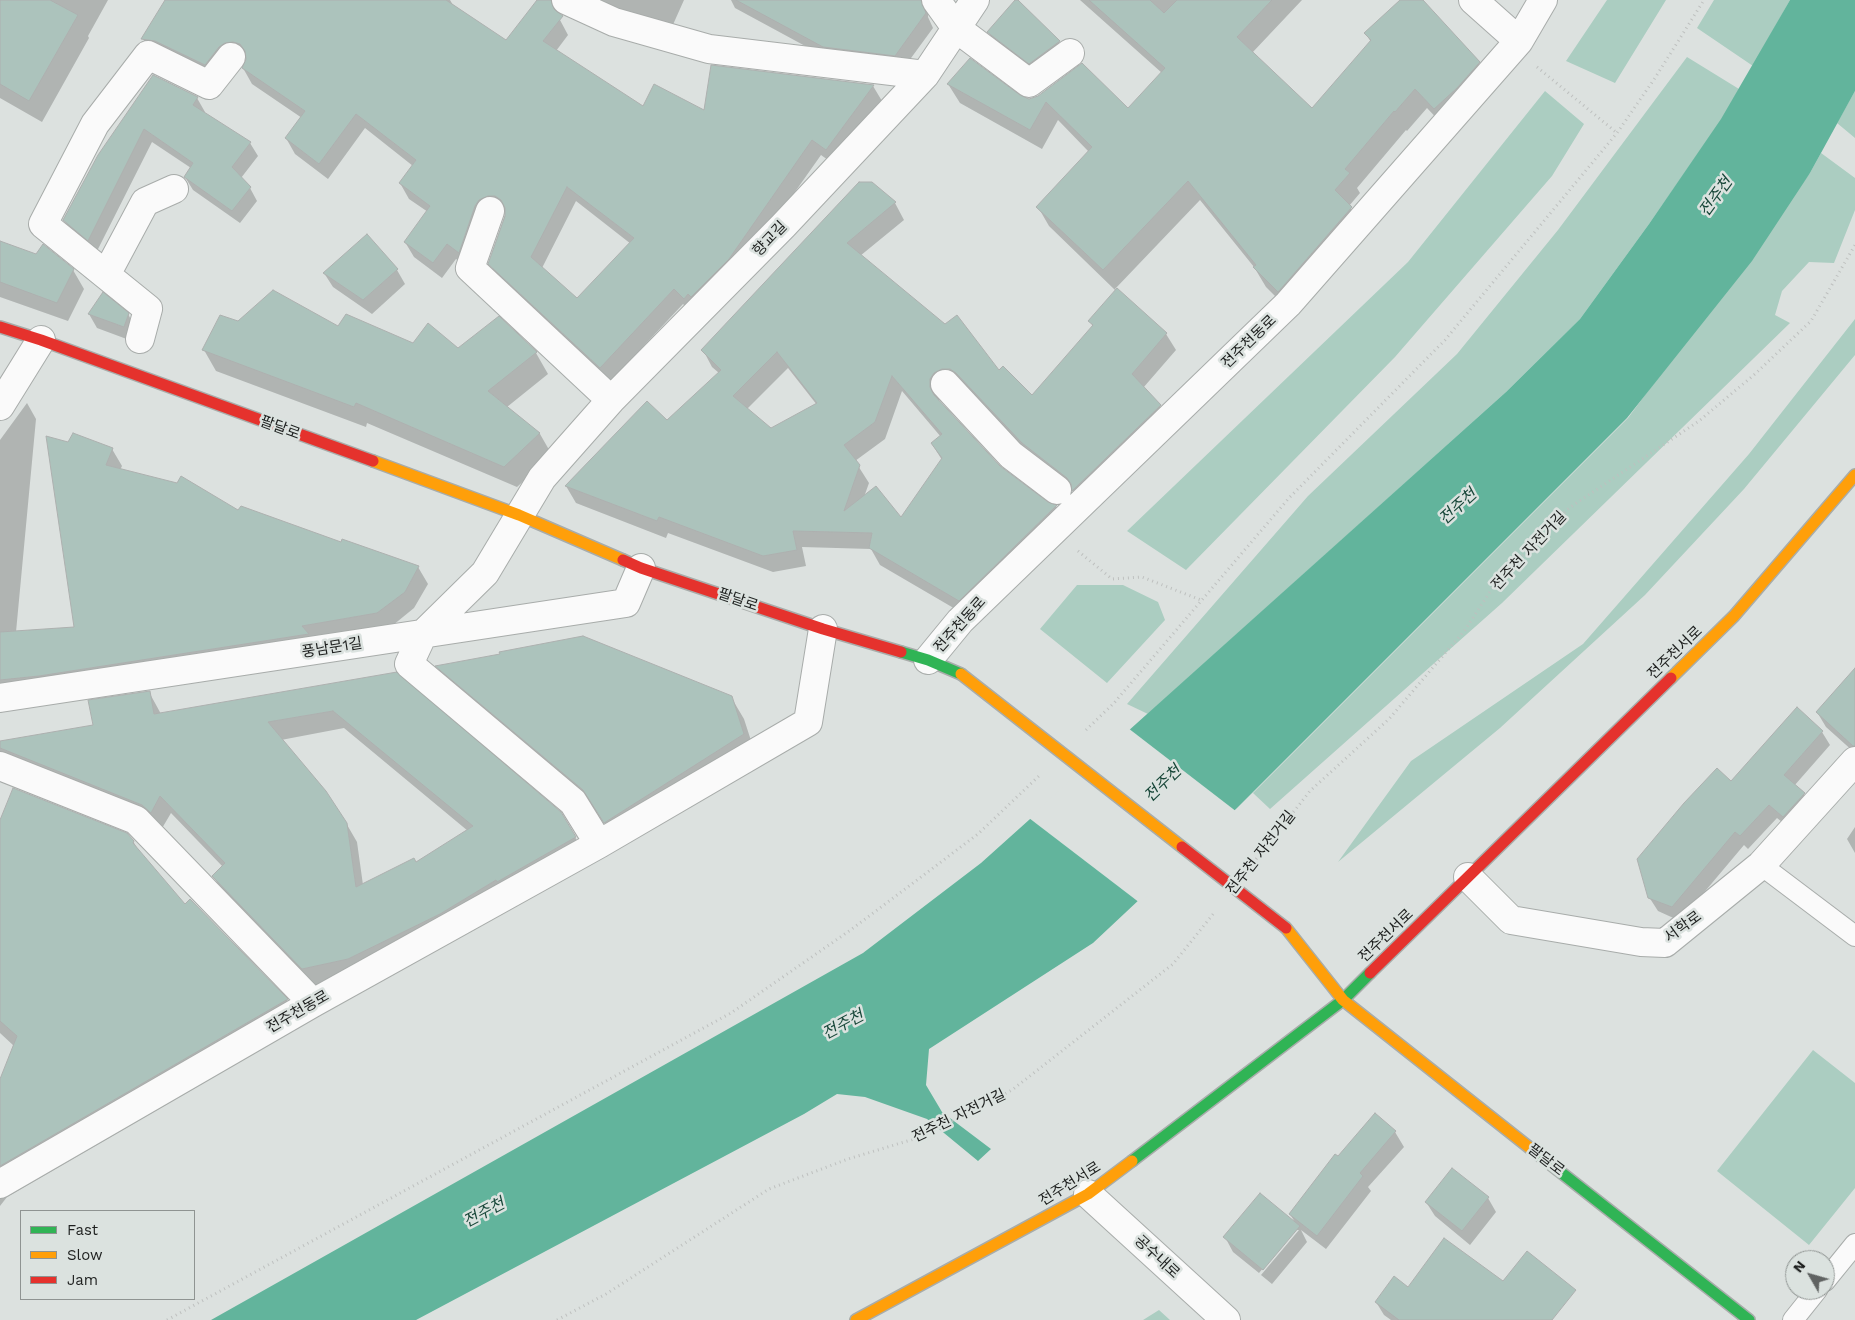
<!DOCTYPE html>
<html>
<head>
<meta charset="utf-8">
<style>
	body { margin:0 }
	#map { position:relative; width:1855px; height:1320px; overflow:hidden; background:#dce1df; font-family:"Work Sans",sans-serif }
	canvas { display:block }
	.legend { position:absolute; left:20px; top:1210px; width:175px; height:90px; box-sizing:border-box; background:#dbe2df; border:1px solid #8f9492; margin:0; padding:6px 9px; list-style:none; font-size:15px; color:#1d1f1e }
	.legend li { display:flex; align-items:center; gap:10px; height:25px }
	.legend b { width:25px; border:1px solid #8f9492 }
	.north { position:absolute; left:1785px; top:1250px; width:50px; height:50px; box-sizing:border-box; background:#dbe2df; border:1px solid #8f9492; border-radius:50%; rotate:308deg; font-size:14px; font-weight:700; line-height:20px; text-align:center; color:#1d1f1e }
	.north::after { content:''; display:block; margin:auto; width:18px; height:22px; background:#606362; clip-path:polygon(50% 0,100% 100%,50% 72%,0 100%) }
</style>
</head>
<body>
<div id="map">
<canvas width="1855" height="1320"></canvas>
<ul class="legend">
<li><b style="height:6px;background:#30b455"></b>Fast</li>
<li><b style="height:6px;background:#ff9f0a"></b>Slow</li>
<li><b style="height:6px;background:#e5322d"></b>Jam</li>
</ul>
<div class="north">N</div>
</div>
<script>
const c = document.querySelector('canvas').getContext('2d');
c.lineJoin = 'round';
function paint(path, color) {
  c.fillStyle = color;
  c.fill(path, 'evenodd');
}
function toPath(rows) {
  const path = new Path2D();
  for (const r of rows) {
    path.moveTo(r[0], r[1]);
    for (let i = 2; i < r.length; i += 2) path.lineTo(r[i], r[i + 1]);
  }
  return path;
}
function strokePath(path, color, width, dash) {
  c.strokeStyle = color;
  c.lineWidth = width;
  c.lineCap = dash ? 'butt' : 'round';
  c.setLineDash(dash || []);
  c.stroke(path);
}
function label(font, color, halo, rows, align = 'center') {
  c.font = font + ' "Work Sans","Noto Sans KR",sans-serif';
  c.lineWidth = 5;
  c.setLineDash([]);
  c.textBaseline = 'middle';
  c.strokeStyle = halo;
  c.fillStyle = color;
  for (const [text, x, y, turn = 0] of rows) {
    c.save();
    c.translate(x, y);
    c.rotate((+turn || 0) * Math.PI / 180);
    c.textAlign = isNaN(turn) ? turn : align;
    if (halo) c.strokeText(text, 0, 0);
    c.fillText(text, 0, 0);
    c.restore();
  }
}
paint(toPath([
	[1607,0,1666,0,1615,83,1566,61],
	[1714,0,1790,0,1753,66,1697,28],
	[1687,57,1739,89,1722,119,1649,224,1580,319,1506,392,1148,714,1127,704,1308,496,1457,354,1558,230],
	[1545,91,1584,124,1552,176,1395,357,1186,570,1127,531,1408,262],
	[1855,91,1855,138,1837,123],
	[1821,153,1855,178,1855,210,1834,263,1809,262,1782,291,1775,315,1790,323,1502,603,1270,809,1253,793,1628,418,1810,173],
	[1855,319,1855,355,1744,489,1645,595,1500,728,1338,862,1411,761,1583,644,1749,454],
	[1077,585,1123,585,1158,602,1165,620,1107,683,1040,629],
	[1813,1050,1855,1083,1855,1188,1809,1245,1717,1171],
	[1159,1310,1170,1320,1143,1320]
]), '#abcdc1');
paint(toPath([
	[1790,0,1855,0,1855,91,1810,173,1752,261,1627,418,1237,808,1093,943,929,1049,926,1085,942,1112,991,1149,978,1161,927,1119,865,1097,837,1094,804,1114,416,1320,211,1320,863,953,981,863,1506,392,1580,319,1649,224,1721,119]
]), '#62b49c');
paint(toPath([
	[1128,728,1237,812,1140,903,1029,818]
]), '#dce1df');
paint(toPath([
	[0,0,108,0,88,36,89,38,42,122,0,98],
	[167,0,450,0,453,5,506,41,560,20,568,35,556,51,643,108,705,112,873,86,882,101,835,165,821,155,737,274,693,314,683,304,609,383,499,279,489,263,506,212,497,211,468,267,456,259,442,278,414,257,405,242,428,212,409,199,400,183,413,166,365,128,328,179,295,154,286,138,302,118,252,84,243,68,248,59,242,57,214,80,151,54,143,39],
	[576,201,631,244,577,300,542,268],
	[598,0,684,0,667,38],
	[731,0,936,0,929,7,928,17,933,28,903,69,831,60,735,8],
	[1080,0,1302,0,1252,53,1312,109,1371,42,1365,33,1402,0,1422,0,1478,63,1490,83,1446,128,1427,108,1407,131,1406,130,1357,188,1360,193,1349,206,1362,228,1290,311,1266,287,1254,267,1200,200,1115,289,1166,334,1176,350,1143,388,1160,406,1170,423,1075,492,1033,460,939,396,939,402,999,467,1047,504,1056,506,1066,523,969,617,880,565,871,549,802,547,806,566,773,572,668,533,666,538,576,503,566,486,667,422,719,373,712,367,703,350,872,184,895,203,904,220,860,256,998,372,1032,397,1093,327,1090,321,1116,291,1049,226,1038,207,1089,152,1058,120,1042,149,960,103,948,84,1029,100,1128,110,1162,73],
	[788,368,817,405,771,430,747,409],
	[902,391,941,437,932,444,942,460,901,519,864,497,869,483,855,461,885,439],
	[988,32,1059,42,1065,53,1036,74,995,43],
	[153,76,197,98,205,112,204,113,250,143,258,156,241,178,250,188,257,201,240,223,193,190,185,177,191,168,152,142,96,253,72,234,64,220],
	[367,236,397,270,405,284,372,314,333,287,324,273],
	[0,243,73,270,84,289,68,321,0,297],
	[89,314,128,314,136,329,132,341,97,328],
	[499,318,536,353,548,374,507,407,540,434,552,455,517,487,367,423,366,427,216,371,204,350,238,323,339,328,413,345,458,350],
	[27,403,36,419,16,632,76,628,69,443,112,449,122,466,120,470,239,512,418,567,428,584,414,608,387,630,0,697,0,440],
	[437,667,731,697,744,719,756,756,618,844,597,812,449,687],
	[1855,670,1855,753,1826,727,1817,712],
	[396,674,575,837,585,855,451,932,313,987,224,895,214,877,223,867,171,813,161,830,0,760,0,742,94,726,149,692,161,714],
	[344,728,468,831,415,863,363,885,357,842,346,823,281,740],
	[1822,732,1830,745,1794,786,1804,794,1812,808,1792,830,1777,818,1748,849,1744,845,1680,921,1658,911,1649,897,1731,783],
	[0,824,133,841,140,853,185,906,190,900,287,1000,302,1026,7,1197,0,1206,0,1082,14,1046,0,1033],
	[1855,827,1855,853,1847,839],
	[1376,1115,1395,1132,1404,1147,1368,1187,1371,1191,1326,1249,1301,1230,1307,1242,1272,1284,1261,1275,1299,1230,1295,1230,1259,1273,1233,1252,1225,1237,1296,1224,1290,1214],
	[1488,1198,1496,1212,1470,1245,1435,1216,1426,1202],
	[1503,1283,1548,1320,1391,1320,1384,1315,1376,1302,1408,1288]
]), '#0003');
const building = toPath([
	[0,0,50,0,78,15,29,101,0,84,0,0],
	[165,0,446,0,506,40,537,0,551,0,554,9,563,16,543,41,643,106,654,84,704,110,711,65,874,85,826,150,812,140,729,259,691,297,688,294,684,299,674,289,600,368,488,264,505,216,505,208,501,200,495,196,488,196,479,200,475,206,459,253,447,244,433,263,404,242,430,206,399,183,416,160,356,114,319,164,285,138,305,111,242,68,246,59,245,51,240,44,233,42,225,43,219,47,205,65,155,41,141,39,165,0],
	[567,187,634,238,577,298,531,257,567,187],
	[736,0,921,0,926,13,895,56,823,47,736,0],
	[1015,0,1018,0,1060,41,1029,64,987,32,1015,0],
	[1089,0,1150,0,1164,13,1177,0,1272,0,1237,37,1312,108,1371,40,1364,33,1400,0,1423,0,1480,62,1457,88,1434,109,1415,89,1395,112,1394,111,1345,169,1350,173,1335,190,1352,207,1278,292,1253,267,1256,265,1188,181,1103,270,1036,207,1092,147,1046,102,1030,130,947,84,970,58,1020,95,1029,99,1038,96,1082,63,1128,108,1165,68,1089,0],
	[153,75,198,97,193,105,251,142,232,167,251,187,232,211,184,177,193,163,144,129,88,241,63,220,98,155,153,75],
	[859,182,872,182,896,202,847,243,945,324,957,315,999,370,1003,366,1032,395,1093,325,1088,321,1117,288,1167,333,1132,374,1161,405,1072,491,1071,484,1067,478,1022,443,956,373,950,369,942,369,934,373,930,379,930,387,934,395,1000,466,1048,502,1057,505,959,601,869,548,872,533,793,531,797,550,763,556,659,517,657,521,565,486,647,401,667,420,721,370,701,350,859,182],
	[777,352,817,403,771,428,733,396,777,352],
	[892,376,942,434,931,443,942,458,901,517,876,486,844,511,860,465,844,445,875,422,892,376],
	[367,234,398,269,363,300,323,273,367,234],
	[0,241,36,254,43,244,74,269,57,303,0,282,0,241],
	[273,290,338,326,346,314,413,343,428,323,458,348,499,316,537,352,488,391,540,433,504,467,356,403,354,407,202,350,220,315,238,321,273,290],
	[103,292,129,313,124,327,88,314,103,292],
	[73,433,113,448,106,465,177,483,181,476,238,510,241,506,341,542,342,539,419,566,405,592,377,613,302,626,309,634,39,676,0,680,0,632,74,627,46,436,68,442,73,433],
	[583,636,732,696,744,734,604,823,583,790,435,666,500,654,499,652,583,636],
	[1855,668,1855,746,1853,746,1816,712,1855,668],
	[397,672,561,812,576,837,497,882,496,880,440,914,348,959,302,969,212,876,225,863,160,796,151,813,142,805,0,748,0,741,93,725,88,700,150,691,154,714,397,672],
	[333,711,473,826,416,862,414,858,356,887,347,823,326,791,268,722,333,711],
	[1797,707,1823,731,1784,775,1805,793,1783,817,1769,805,1740,836,1735,832,1672,907,1648,898,1637,859,1684,803,1717,768,1731,781,1797,707],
	[13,788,127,833,134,841,133,843,185,904,190,899,288,999,0,1166,0,1079,17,1036,0,1021,0,820,13,788],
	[1375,1113,1396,1131,1360,1173,1363,1176,1317,1236,1289,1214,1335,1154,1338,1156,1375,1113],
	[1452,1168,1489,1197,1462,1231,1425,1202,1452,1168],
	[1260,1193,1300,1226,1263,1270,1223,1237,1260,1193],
	[1444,1238,1503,1281,1527,1251,1576,1290,1552,1320,1399,1320,1375,1302,1394,1276,1408,1287,1444,1238]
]);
paint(building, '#acc3bc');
strokePath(building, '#adb0af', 1);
const lane = toPath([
	[1761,865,1855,936],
	[1825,1281,1855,1244],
	[1793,1320,1817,1290]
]);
const street = toPath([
	[566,0,614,22,709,49,925,75],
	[936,0,956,28,1029,83,1070,53],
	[1473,0,1519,41],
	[490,211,470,268,611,400],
	[106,275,145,202,174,189],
	[140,339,148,309,43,224,95,124,148,55,209,85,231,57],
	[945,384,1011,455,1057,490],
	[0,406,41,340],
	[928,660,960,621,1288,304,1519,41,1543,0],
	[0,698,626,603,641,568],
	[0,766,136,820,313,1003],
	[599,844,573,802,409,664,423,634,485,573,542,478,611,400,783,226,925,75,975,0],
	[1468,877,1511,920,1641,942,1665,943,1761,865,1855,761],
	[0,1184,313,1003,599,844,808,722,823,629],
	[1088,1194,1226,1320]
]);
const fast = toPath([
	[901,652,928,660,961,674],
	[1535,1152,1749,1320],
	[1132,1161,1343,1000,1370,973]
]);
const slow = toPath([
	[373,461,519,515,623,560],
	[1671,678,1734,616,1855,475],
	[1286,928,1343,1000,1535,1152],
	[856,1320,1088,1194,1132,1161]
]);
const jam = toPath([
	[0,327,41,340,373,461],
	[623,560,641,568,823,629,901,652],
	[1370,973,1671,678]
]);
strokePath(lane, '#a8acaa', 22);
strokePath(street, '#a8acaa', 30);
strokePath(fast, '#a8acaa', 14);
strokePath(slow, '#a8acaa', 14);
strokePath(jam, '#a8acaa', 14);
strokePath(toPath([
	[1537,67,1617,133],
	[1078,551,1112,579,1142,577,1201,600],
	[1086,730,1114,703,1289,498,1445,340,1617,133,1655,78,1704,0],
	[1253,863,1310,791,1389,719,1465,630,1495,584,1569,508,1699,421,1755,374,1811,321,1855,245],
	[167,1320,731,1013,852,929,978,834,1040,775],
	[557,1320,606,1294,769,1189,848,1159,924,1136,1012,1090,1173,964,1214,913]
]), '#bec0bf', 3, [1, 4]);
strokePath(lane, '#fafafa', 20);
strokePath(street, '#fafafa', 28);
strokePath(fast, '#30b455', 11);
strokePath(slow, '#ff9f0a', 11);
strokePath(jam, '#e5322d', 11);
const slowBridge = toPath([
	[961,674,1182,847]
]);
const jamBridge = toPath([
	[1182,847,1286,928]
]);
strokePath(slowBridge, '#a8acaa', 14, []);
strokePath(jamBridge, '#a8acaa', 14, []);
strokePath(slowBridge, '#ff9f0a', 11);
strokePath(jamBridge, '#e5322d', 11);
label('15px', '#1d1f1e', '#dbe2df', [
	["향교길",770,239,-46],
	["전주천동로",1249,342,-44],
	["팔달로",280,428,20],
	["전주천 자전거길",1529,551,-47],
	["팔달로",738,600,19],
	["전주천동로",960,625,-48],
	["풍남문1길",332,648,-9],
	["전주천서로",1675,653,-44],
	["전주천 자전거길",1261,853,-52],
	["서학로",1683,927,-36],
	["전주천서로",1386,936,-44],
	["전주천동로",298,1012,-30],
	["전주천 자전거길",959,1116,-26],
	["팔달로",1546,1160,38],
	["전주천서로",1070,1184,-32],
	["공수내로",1157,1257,43]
]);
label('italic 16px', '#184739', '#dbe2df', [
	["전주천",1716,197,-54],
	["전주천",1458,507,-42],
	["전주천",1163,784,-44],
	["전주천",843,1025,-28],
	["전주천",484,1213,-28]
]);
</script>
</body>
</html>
